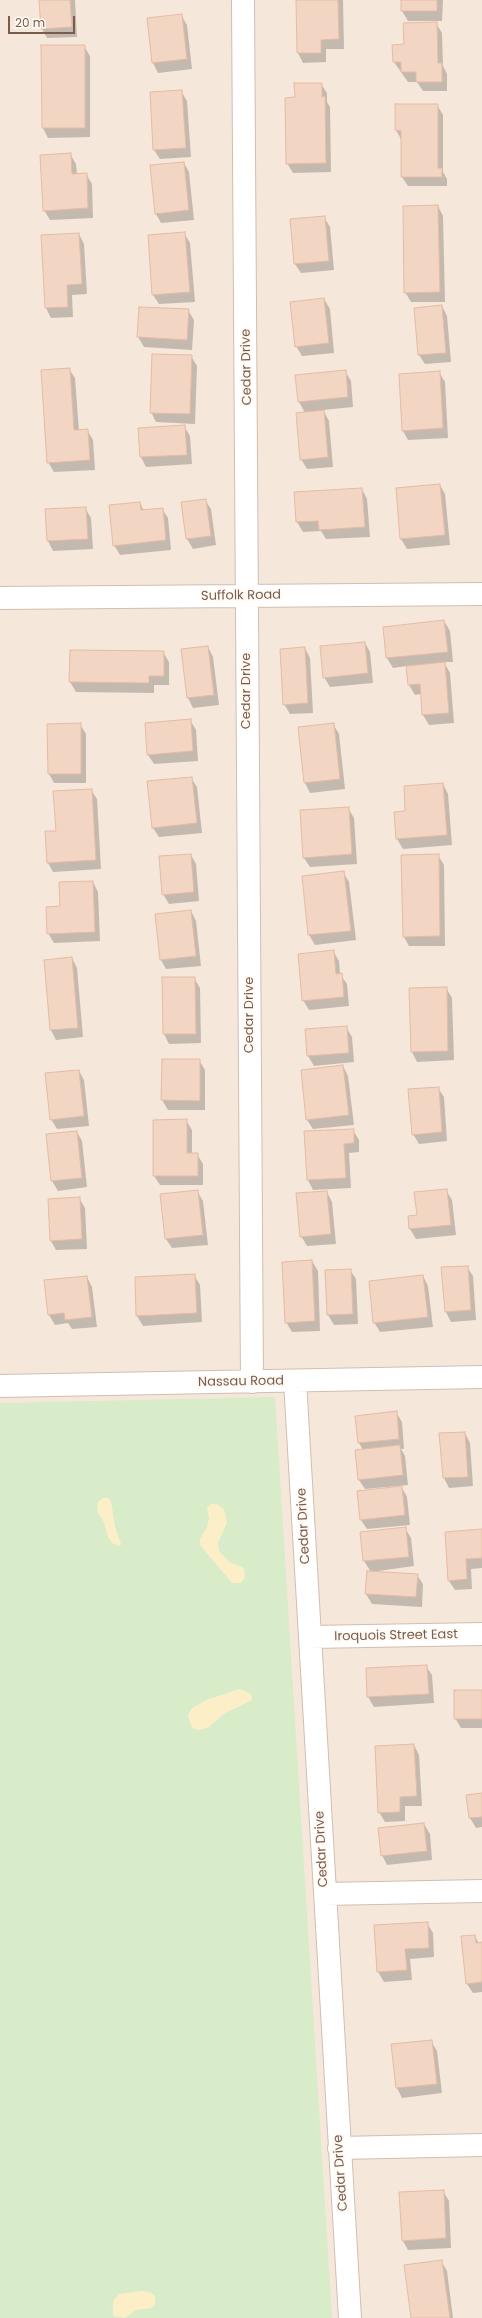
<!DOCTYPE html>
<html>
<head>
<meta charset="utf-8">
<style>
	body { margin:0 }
	#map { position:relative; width:482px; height:2318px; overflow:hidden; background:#fdf6ec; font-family:Poppins,sans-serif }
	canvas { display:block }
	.scale { position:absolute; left:8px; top:16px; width:67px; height:18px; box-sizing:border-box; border:2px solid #7a5c4d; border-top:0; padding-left:5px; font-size:12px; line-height:14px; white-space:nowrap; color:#7a5c4d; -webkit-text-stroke:3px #fffaf3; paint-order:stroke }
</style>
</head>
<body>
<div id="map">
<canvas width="482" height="2318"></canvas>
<div class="scale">20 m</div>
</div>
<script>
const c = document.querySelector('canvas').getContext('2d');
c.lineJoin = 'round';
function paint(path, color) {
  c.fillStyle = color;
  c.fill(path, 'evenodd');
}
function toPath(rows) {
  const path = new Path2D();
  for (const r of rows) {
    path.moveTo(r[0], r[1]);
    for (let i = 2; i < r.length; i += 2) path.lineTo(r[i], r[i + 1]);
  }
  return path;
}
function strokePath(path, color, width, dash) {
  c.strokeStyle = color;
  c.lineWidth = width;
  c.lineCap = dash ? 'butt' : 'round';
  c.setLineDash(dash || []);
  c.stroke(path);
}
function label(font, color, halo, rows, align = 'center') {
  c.font = font + ' Poppins,sans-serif';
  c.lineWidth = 4;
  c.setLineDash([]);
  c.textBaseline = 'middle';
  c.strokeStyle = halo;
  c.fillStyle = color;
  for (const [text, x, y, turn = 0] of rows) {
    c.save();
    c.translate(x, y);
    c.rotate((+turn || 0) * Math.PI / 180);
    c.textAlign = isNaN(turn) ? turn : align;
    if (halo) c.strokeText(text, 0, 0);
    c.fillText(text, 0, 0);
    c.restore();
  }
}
paint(toPath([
	[0,0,482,0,482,2318,0,2318]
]), '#f5e8da');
paint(toPath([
	[275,1397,332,2318,0,2318,0,1403]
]), '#d8ecc9');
paint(toPath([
	[103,1498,108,1498,111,1501,115,1527,121,1544,120,1546,112,1543,108,1537,104,1523,97,1511,98,1502],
	[210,1504,217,1504,224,1509,227,1523,218,1543,219,1551,229,1562,244,1568,245,1578,241,1583,232,1583,200,1545,200,1539,207,1527,209,1518,207,1508],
	[240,1689,251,1694,252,1700,225,1713,209,1727,200,1730,192,1728,188,1716,192,1708,206,1700],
	[142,2291,150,2292,155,2296,155,2304,152,2308,136,2310,125,2318,113,2316,113,2301,119,2294]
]), '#fcefc7');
paint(toPath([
	[40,0,75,0,77,37,47,38,42,29],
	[297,0,343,0,344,49,326,49,326,62,303,63,298,53],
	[402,0,443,0,442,21,408,21,402,11],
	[181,15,187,25,192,69,158,73,153,63],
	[436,23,442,33,443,66,447,74,447,91,423,91,417,82,408,82,394,62,405,45],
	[84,46,90,56,90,137,48,138,43,128],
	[321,84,327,93,327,102,330,107,331,172,293,173,287,163,296,98],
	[181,91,187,101,191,157,160,159,154,150],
	[396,105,437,105,443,115,443,172,447,179,447,186,408,186,402,177,402,141,396,130],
	[70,154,76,164,77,174,86,174,92,184,93,218,50,220,44,210],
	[184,163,189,172,194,220,161,223,156,214],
	[438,206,443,216,445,302,411,302,405,292],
	[324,217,330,227,334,270,301,273,295,264],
	[184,233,190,243,195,302,159,304,153,295],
	[79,234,84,244,87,294,72,295,73,317,51,318,46,308,42,236],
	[324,299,330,309,334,353,302,356,296,346],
	[442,306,447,316,451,362,425,364,419,355],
	[140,308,188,310,194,320,192,350,144,347,138,337],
	[191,356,197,366,195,424,156,422,151,412],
	[69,369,75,378,79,431,87,430,93,440,95,470,54,472,48,462],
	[345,371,351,381,353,407,323,410,329,421,333,467,307,469,301,459,305,413,299,402,296,376],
	[439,372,445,382,448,438,408,440,403,431],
	[184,426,190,436,192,464,146,467,141,457,139,429],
	[440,485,445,494,450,545,407,549,401,539,397,488],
	[362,489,367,499,370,537,326,539,321,531,303,532,297,522,295,493],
	[205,500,211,509,216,545,193,549,187,539],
	[140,503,144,511,162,509,168,518,171,550,120,555,114,545],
	[85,508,91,518,93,549,53,551,48,541],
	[444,621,450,631,453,662,444,662,450,673,454,723,429,725,423,715,421,694,415,695,409,685,407,666,393,668,387,658,384,628],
	[365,643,370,652,373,683,330,687,324,677],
	[208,647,213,657,219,705,193,708,188,698],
	[305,648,310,658,313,713,290,714,284,704],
	[163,652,169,662,169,685,154,685,154,693,76,692,70,682],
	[190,720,196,730,198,761,154,764,148,755],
	[80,724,86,734,86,783,54,783,49,774],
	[333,724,339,734,345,789,310,793,305,783],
	[191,778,197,787,202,833,159,837,153,828],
	[443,784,448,794,452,845,403,849,397,839,406,812],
	[91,790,97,799,101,869,53,872,48,863],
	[348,808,354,818,357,864,310,867,304,858],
	[191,855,196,864,199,901,169,904,163,894],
	[438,855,444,865,445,946,409,946,404,937],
	[343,872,349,882,356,940,315,945,309,935,303,876],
	[93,882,98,892,100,941,54,943,48,933,61,907],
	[191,911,196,921,201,966,166,969,161,960],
	[333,951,339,961,340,974,347,984,349,1006,309,1010,303,1000],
	[72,958,77,968,83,1037,56,1040,51,1030,45,961],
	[194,978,200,988,201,1043,169,1044,164,1034],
	[446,988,452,998,454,1060,417,1062,412,1052],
	[346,1027,352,1037,354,1062,314,1066,308,1056,306,1030],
	[163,1060,199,1060,205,1070,205,1110,168,1110,162,1100],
	[343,1066,348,1076,354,1125,313,1129,307,1120],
	[79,1071,84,1080,89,1126,57,1129,51,1119],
	[438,1088,444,1097,447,1141,419,1144,413,1134],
	[186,1120,192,1130,192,1154,197,1154,203,1164,203,1185,160,1185,154,1176],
	[353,1130,359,1140,359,1152,349,1153,351,1188,313,1190,308,1180,305,1132],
	[77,1132,82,1141,87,1187,58,1191,52,1181],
	[446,1190,452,1200,456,1235,416,1239,410,1229,409,1217,418,1216],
	[197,1191,203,1201,208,1245,172,1248,166,1239],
	[327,1192,332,1202,336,1244,307,1246,301,1236],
	[79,1198,85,1208,87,1249,56,1250,51,1241],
	[312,1261,318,1271,320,1331,292,1332,286,1322],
	[467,1267,473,1276,476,1320,451,1322,446,1312],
	[350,1270,356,1279,358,1324,334,1325,328,1315],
	[194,1275,200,1285,202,1322,143,1326,137,1316],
	[423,1276,428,1286,433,1327,380,1332,374,1322],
	[87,1277,92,1287,97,1327,72,1329,68,1323,55,1325,49,1315],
	[396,1412,402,1422,404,1449,401,1449,405,1456,408,1485,365,1489,359,1480,363,1450,359,1443,356,1417],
	[465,1433,470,1443,473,1486,449,1488,444,1478,441,1434],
	[402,1488,407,1497,410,1525,367,1529,361,1520],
	[405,1528,411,1538,414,1566,371,1572,417,1575,423,1584,422,1607,372,1604,366,1594,368,1572,371,1572,364,1561,361,1533],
	[482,1530,482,1568,471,1569,472,1589,455,1590,449,1581],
	[426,1666,432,1675,434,1703,374,1707,368,1697,367,1669],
	[482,1691,482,1728,461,1728,455,1718],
	[414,1745,419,1755,422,1806,405,1806,405,1821,385,1822,379,1812],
	[482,1794,482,1827,476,1828,470,1818,468,1796],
	[424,1824,430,1834,432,1860,387,1865,382,1855],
	[427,1923,433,1933,434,1957,410,1959,412,1980,384,1982,378,1972],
	[475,1936,479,1944,482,1943,482,1992,473,1993,467,1984],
	[431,2041,437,2051,442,2093,402,2098,397,2088],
	[443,2191,449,2201,451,2248,408,2250,403,2241],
	[441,2261,447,2271,453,2318,412,2318]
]), '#0003');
const building = toPath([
	[39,0,70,0,72,27,41,29,39,0],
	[296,0,338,0,339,39,321,40,321,53,297,53,296,0],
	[401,0,437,0,437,11,401,11,401,0],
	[182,14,187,59,152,63,147,18,182,14],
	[437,22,438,63,442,63,442,82,416,82,416,72,401,72,401,62,393,62,392,45,404,44,403,23,437,22],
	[41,45,85,45,85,128,42,128,41,45],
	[294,83,322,83,322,97,325,96,326,163,286,164,285,98,295,97,294,83],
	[182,90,186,148,153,150,150,92,182,90],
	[395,104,438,104,438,168,442,168,442,177,401,177,401,131,395,130,395,104],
	[71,153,72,174,87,173,88,208,43,211,40,155,71,153],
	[184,162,189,210,155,214,150,165,184,162],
	[438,205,440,292,404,293,403,206,438,205],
	[325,216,329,261,294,264,290,219,325,216],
	[185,232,190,292,152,295,148,235,185,232],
	[79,233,82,284,67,285,68,307,45,308,41,235,79,233],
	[324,298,329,343,295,347,290,302,324,298],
	[442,305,446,353,418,355,414,308,442,305],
	[139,307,189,309,187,340,137,337,139,307],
	[152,354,192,355,190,414,150,413,152,354],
	[70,368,74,430,88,429,90,460,47,463,41,370,70,368],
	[346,370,348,397,298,402,295,375,346,370],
	[440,371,443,428,402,431,399,374,440,371],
	[324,410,328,457,300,460,296,413,324,410],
	[185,425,187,455,140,457,138,428,185,425],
	[440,484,445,535,400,539,396,488,440,484],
	[362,488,365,527,319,530,318,521,296,522,294,492,362,488],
	[206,499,211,536,186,539,181,502,206,499],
	[140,502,141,510,163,508,166,540,113,546,109,505,140,502],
	[86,507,88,539,47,541,45,509,86,507],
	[444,620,448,652,386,658,383,627,444,620],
	[365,642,368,673,323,678,320,646,365,642],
	[208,646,214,695,187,698,181,649,208,646],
	[305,647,308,703,283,705,280,649,305,647],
	[70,650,164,651,164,676,149,676,149,683,69,682,70,650],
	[445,662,449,713,422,715,420,684,408,685,406,666,445,662],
	[191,719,193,751,147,755,145,723,191,719],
	[81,723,81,774,48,774,47,724,81,723],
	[334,723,340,779,304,783,298,727,334,723],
	[192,777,197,823,152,828,147,781,192,777],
	[443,783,447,835,396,839,394,812,405,811,404,786,443,783],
	[92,789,96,860,47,863,45,831,56,831,53,791,92,789],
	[349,807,352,854,303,858,300,810,349,807],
	[191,854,194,892,162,895,159,856,191,854],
	[439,854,440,936,403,937,401,855,439,854],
	[344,871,351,931,308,935,302,876,344,871],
	[93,881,95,932,47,934,46,907,60,906,59,882,93,881],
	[191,910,196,956,160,960,155,914,191,910],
	[334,950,336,974,342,973,344,997,302,1001,298,954,334,950],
	[72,957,78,1028,50,1030,44,960,72,957],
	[162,977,195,977,196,1034,163,1034,162,977],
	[447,987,448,1051,411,1052,409,988,447,987],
	[347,1026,349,1053,307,1056,305,1029,347,1026],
	[162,1059,200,1059,200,1101,161,1100,162,1059],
	[343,1065,349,1115,306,1120,301,1070,343,1065],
	[79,1070,84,1116,50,1120,45,1073,79,1070],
	[439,1087,442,1132,412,1135,408,1089,439,1087],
	[187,1119,187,1153,198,1153,198,1176,153,1176,153,1120,187,1119],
	[354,1129,354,1143,344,1144,346,1178,307,1180,304,1131,354,1129],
	[77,1131,82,1178,51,1181,46,1134,77,1131],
	[447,1189,451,1225,409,1229,408,1216,417,1215,414,1192,447,1189],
	[198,1190,203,1235,165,1239,160,1194,198,1190],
	[327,1191,331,1234,300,1237,296,1193,327,1191],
	[80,1197,82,1239,50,1241,48,1199,80,1197],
	[312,1260,315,1321,285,1323,282,1262,312,1260],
	[468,1266,471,1310,445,1312,441,1267,468,1266],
	[351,1269,353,1314,327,1315,325,1270,351,1269],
	[195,1274,197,1313,136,1316,135,1277,195,1274],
	[423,1275,428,1317,373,1323,369,1281,423,1275],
	[87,1276,92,1317,65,1320,64,1313,48,1315,44,1280,87,1276],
	[397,1411,399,1439,358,1443,355,1416,397,1411],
	[465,1432,468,1477,443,1478,439,1433,465,1432],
	[400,1445,403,1475,358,1480,355,1450,400,1445],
	[402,1486,405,1515,360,1520,357,1491,402,1486],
	[406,1527,409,1557,363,1561,360,1532,406,1527],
	[482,1529,482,1558,466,1559,467,1579,448,1581,445,1532,482,1529],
	[367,1571,418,1574,416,1597,365,1594,367,1571],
	[427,1665,429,1694,367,1697,366,1668,427,1665],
	[454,1690,482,1690,482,1719,454,1719,454,1690],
	[414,1744,417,1796,400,1797,400,1812,378,1813,375,1746,414,1744],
	[482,1793,482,1817,469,1818,466,1795,482,1793],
	[424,1823,427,1851,381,1856,378,1828,424,1823],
	[428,1922,429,1948,405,1949,407,1970,377,1972,374,1925,428,1922],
	[475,1935,476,1943,482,1942,482,1982,466,1984,461,1936,475,1935],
	[432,2040,437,2084,396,2088,391,2044,432,2040],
	[444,2190,446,2238,402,2241,399,2192,444,2190],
	[442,2260,450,2318,411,2318,404,2265,442,2260]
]);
paint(building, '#f3d5c3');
strokePath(building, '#e6bba3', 1);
const minor = toPath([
	[243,0,252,1382],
	[0,598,482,594],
	[295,1381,350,2318],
	[0,1386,482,1377],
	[310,1637,482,1634],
	[325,1894,482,1891],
	[339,2148,482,2145]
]);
strokePath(minor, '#d1beb0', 24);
strokePath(minor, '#fff', 22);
label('13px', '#7a5c4d', '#fffaf3', [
	["Cedar Drive",247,367,-91],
	["Suffolk Road",241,596,-1],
	["Cedar Drive",247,691,-90],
	["Cedar Drive",250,1015,-90],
	["Nassau Road",241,1382,-1],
	["Cedar Drive",304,1526,-93],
	["Iroquois Street East",396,1636,-1],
	["Cedar Drive",322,1849,-93],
	["Cedar Drive",341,2173,-94]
]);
</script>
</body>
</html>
